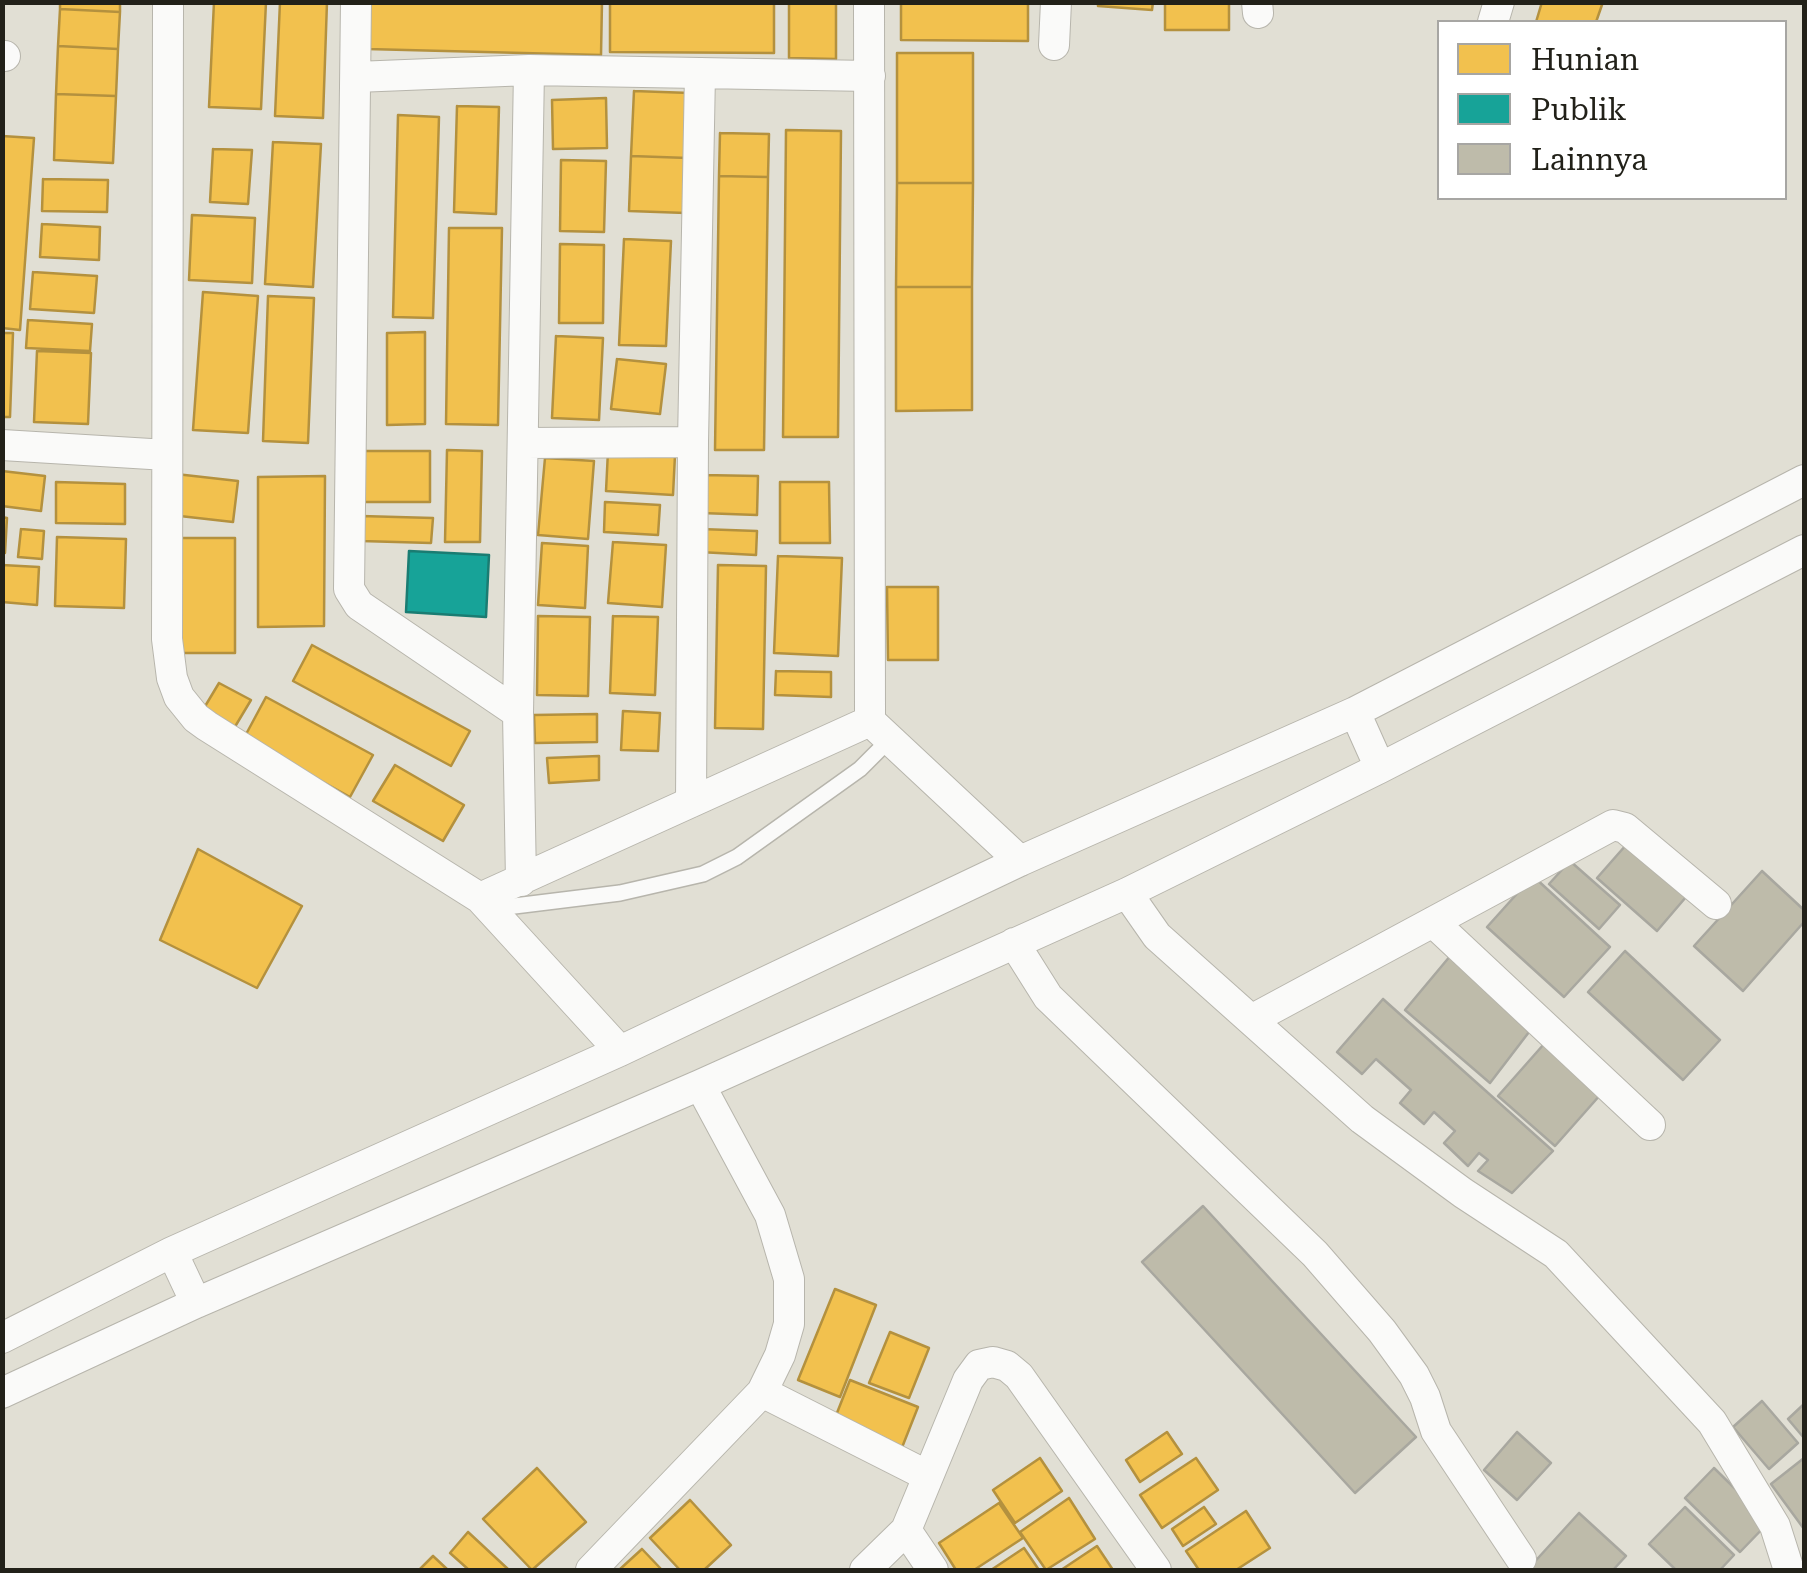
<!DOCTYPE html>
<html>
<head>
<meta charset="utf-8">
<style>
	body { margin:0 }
	#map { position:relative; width:1807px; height:1573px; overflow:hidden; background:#e1dfd4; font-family:"Roboto Serif",serif }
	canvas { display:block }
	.frame { position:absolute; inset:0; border:5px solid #222119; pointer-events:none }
	.legend { position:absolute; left:1437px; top:20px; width:350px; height:180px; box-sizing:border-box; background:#fff; border:2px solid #a7a6a3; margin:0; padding:12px 18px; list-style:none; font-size:30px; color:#222119 }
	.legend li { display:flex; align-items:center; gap:20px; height:50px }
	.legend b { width:50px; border:2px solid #a7a6a3 }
</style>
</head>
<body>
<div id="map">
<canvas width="1807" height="1573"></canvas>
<div class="frame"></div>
<ul class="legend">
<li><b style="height:28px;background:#f2c14e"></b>Hunian</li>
<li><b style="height:28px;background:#17a398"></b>Publik</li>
<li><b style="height:28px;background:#bebbaa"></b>Lainnya</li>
</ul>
</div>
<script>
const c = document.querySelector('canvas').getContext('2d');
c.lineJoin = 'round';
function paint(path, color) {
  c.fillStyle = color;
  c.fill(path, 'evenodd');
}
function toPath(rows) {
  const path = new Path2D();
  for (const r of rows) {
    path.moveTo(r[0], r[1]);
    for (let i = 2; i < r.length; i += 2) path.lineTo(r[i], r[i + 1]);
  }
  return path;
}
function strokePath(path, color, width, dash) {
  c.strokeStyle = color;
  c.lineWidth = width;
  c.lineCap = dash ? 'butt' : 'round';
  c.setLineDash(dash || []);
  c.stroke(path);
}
const homes = toPath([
	[60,2,120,2,120,12,60,9,60,2],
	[214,2,266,2,261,109,209,107,214,2],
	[280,2,327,2,323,118,275,116,280,2],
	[368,2,602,2,601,55,367,49,368,2],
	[610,2,774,2,774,53,610,52,610,2],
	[789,2,836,2,836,59,789,58,789,2],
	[901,2,1028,2,1028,41,901,40,901,2],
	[1098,2,1153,2,1152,10,1098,6,1098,2],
	[1165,2,1229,2,1229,30,1165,30,1165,2],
	[1542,2,1603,2,1596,22,1536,22,1542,2],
	[60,9,120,12,118,49,58,46,60,9],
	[58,46,118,49,116,96,56,94,58,46],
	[897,53,973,53,973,183,897,183,897,53],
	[634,91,690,93,688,158,631,156,634,91],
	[56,94,116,96,113,163,54,160,56,94],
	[606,98,607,148,553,149,552,100,606,98],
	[457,106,499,107,496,214,454,212,457,106],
	[398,115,439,117,433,318,393,317,398,115],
	[786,130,841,131,838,437,783,437,786,130],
	[720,133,769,134,768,177,719,176,720,133],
	[2,136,34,138,20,330,2,328,2,136],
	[273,142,321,144,313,287,265,284,273,142],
	[213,149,252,150,248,204,210,202,213,149],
	[631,156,688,158,686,213,629,211,631,156],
	[561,160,606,161,604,232,560,231,561,160],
	[719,176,768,177,764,450,715,450,719,176],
	[43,179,108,180,107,212,42,211,43,179],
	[897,183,973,183,972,287,896,287,897,183],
	[192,215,255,218,252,283,189,280,192,215],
	[42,224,100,227,99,260,40,257,42,224],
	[449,228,502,228,498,425,446,424,449,228],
	[624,239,671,241,666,346,619,345,624,239],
	[560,244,604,245,603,323,559,323,560,244],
	[33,272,97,276,94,313,30,309,33,272],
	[896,287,972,287,972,410,896,411,896,287],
	[203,292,258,296,248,433,193,430,203,292],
	[268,296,314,298,308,443,263,441,268,296],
	[28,320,92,324,90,351,26,348,28,320],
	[425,332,425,424,387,425,387,333,425,332],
	[2,333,13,333,10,417,2,417,2,333],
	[556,336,603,338,599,420,552,418,556,336],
	[37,351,91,353,88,424,34,422,37,351],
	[617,359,666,364,660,414,611,409,617,359],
	[447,450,482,451,480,542,445,542,447,450],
	[359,451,430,451,430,502,359,502,359,451],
	[608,451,675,455,673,495,606,491,608,451],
	[545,458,594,461,588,539,538,535,545,458],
	[2,471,45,476,41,511,2,506,2,471],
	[176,474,238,481,233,522,171,515,176,474],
	[702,475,758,476,757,515,701,513,702,475],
	[325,476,324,626,258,627,258,477,325,476],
	[56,482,125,484,125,524,56,523,56,482],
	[780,482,829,482,830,543,780,543,780,482],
	[605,502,660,505,658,535,604,532,605,502],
	[361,516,433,518,431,543,361,541,361,516],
	[2,517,7,518,5,553,2,553,2,517],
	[21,529,44,531,42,559,18,557,21,529],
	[700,529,757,531,756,555,699,552,700,529],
	[57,537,126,539,124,608,55,606,57,537],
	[175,538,235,538,235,653,175,653,175,538],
	[613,542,666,545,662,607,608,603,613,542],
	[542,543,588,546,585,608,538,605,542,543],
	[778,556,842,558,838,656,774,653,778,556],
	[2,565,39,567,37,605,2,602,2,565],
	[718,565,766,566,763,729,715,728,718,565],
	[887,587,938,587,938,660,888,660,887,587],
	[538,616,590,617,588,696,537,695,538,616],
	[613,616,658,617,655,695,610,693,613,616],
	[312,645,470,731,451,766,293,681,312,645],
	[776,671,831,672,831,697,775,695,776,671],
	[219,683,251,700,233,730,201,713,219,683],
	[266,697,373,755,350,797,244,738,266,697],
	[623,711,660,713,658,751,621,750,623,711],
	[597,714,597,742,535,743,534,715,597,714],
	[599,756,599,780,549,783,547,758,599,756],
	[395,765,464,805,443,841,373,801,395,765],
	[198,849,302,906,257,988,160,940,198,849],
	[835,1289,876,1305,840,1397,798,1380,835,1289],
	[890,1332,929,1348,909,1398,869,1383,890,1332],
	[850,1380,918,1407,901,1450,833,1423,850,1380],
	[1167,1432,1182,1454,1140,1482,1126,1460,1167,1432],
	[1040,1458,1062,1491,1015,1523,993,1490,1040,1458],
	[1196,1458,1218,1490,1162,1528,1140,1495,1196,1458],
	[537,1468,586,1522,532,1570,483,1519,537,1468],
	[1069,1498,1095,1539,1046,1570,1020,1532,1069,1498],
	[690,1500,731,1545,704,1570,680,1570,650,1538,690,1500],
	[999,1503,1023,1538,974,1570,956,1570,939,1543,999,1503],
	[1204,1507,1216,1524,1183,1546,1172,1529,1204,1507],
	[1246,1511,1270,1548,1236,1570,1199,1570,1186,1551,1246,1511],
	[468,1532,509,1570,469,1570,450,1553,468,1532],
	[1097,1546,1113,1570,1061,1570,1097,1546],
	[1024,1548,1039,1570,991,1570,1024,1548],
	[642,1549,662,1570,619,1570,642,1549],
	[433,1556,448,1570,419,1570,433,1556]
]);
paint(homes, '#f2c14e');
strokePath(homes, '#b4913e', 2.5);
const public = toPath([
	[409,551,489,555,486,617,406,612,409,551]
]);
paint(public, '#17a398');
strokePath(public, '#1a7c72', 2.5);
const building = toPath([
	[1626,845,1686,897,1657,931,1597,878,1626,845],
	[1570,861,1620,905,1599,929,1549,884,1570,861],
	[1762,871,1804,910,1804,922,1743,991,1694,946,1762,871],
	[1533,876,1610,947,1564,997,1487,927,1533,876],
	[1625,951,1720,1040,1683,1080,1588,992,1625,951],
	[1451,955,1529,1032,1490,1083,1405,1010,1451,955],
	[1383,999,1553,1151,1512,1193,1478,1171,1488,1160,1479,1153,1468,1166,1444,1143,1455,1131,1434,1112,1424,1124,1400,1103,1411,1090,1376,1059,1362,1074,1337,1052,1383,999],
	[1544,1044,1601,1094,1555,1146,1498,1096,1544,1044],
	[1203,1206,1416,1437,1355,1493,1142,1262,1203,1206],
	[1762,1401,1798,1443,1769,1469,1733,1427,1762,1401],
	[1804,1404,1804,1438,1788,1419,1804,1404],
	[1517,1432,1551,1463,1517,1500,1484,1470,1517,1432],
	[1804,1458,1804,1529,1771,1484,1804,1458],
	[1714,1468,1769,1522,1740,1552,1685,1498,1714,1468],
	[1685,1507,1734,1555,1720,1570,1676,1570,1649,1544,1685,1507],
	[1579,1513,1626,1556,1613,1570,1532,1570,1529,1568,1579,1513]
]);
paint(building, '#bebbaa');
strokePath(building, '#a8a79f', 2.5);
const lane = toPath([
	[490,909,620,893,703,874,737,857,860,769,890,739]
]);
const street = toPath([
	[168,2,167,639,172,678,179,697,196,718,207,726,480,898,620,1051],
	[356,2,349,589,359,605,518,713],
	[1257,2,1258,13],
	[1493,22,1499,2],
	[1054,45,1056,2],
	[2,56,5,56],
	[356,77,529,70,870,76],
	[525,443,693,442],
	[2,445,167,455],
	[1355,712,1380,768],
	[870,721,1020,861],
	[691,802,693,442,700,73],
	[521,881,518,713,529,70],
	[1127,893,1157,936,1362,1119,1463,1193,1556,1254,1712,1422,1775,1526,1789,1570],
	[480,898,870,721,869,2],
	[1433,922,1650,1125],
	[1014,943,1048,997,1315,1254,1382,1331,1414,1375,1425,1397,1436,1431,1521,1559],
	[1251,1020,1613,825,1625,828,1716,904],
	[172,1252,196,1303],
	[2,1338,172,1252,620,1051,1020,861,1355,712,1804,480],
	[762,1392,928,1476],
	[2,1393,196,1303,700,1085,1127,893,1380,768,1804,550],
	[906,1530,933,1570],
	[591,1570,762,1392,780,1355,789,1324,789,1279,770,1215,700,1085],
	[865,1570,906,1530,968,1380,979,1365,993,1362,1007,1366,1019,1376,1156,1570]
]);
strokePath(lane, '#b7b5ac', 18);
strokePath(street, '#b7b5ac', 32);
strokePath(lane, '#fafaf9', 15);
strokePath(street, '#fafaf9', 30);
</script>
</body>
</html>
